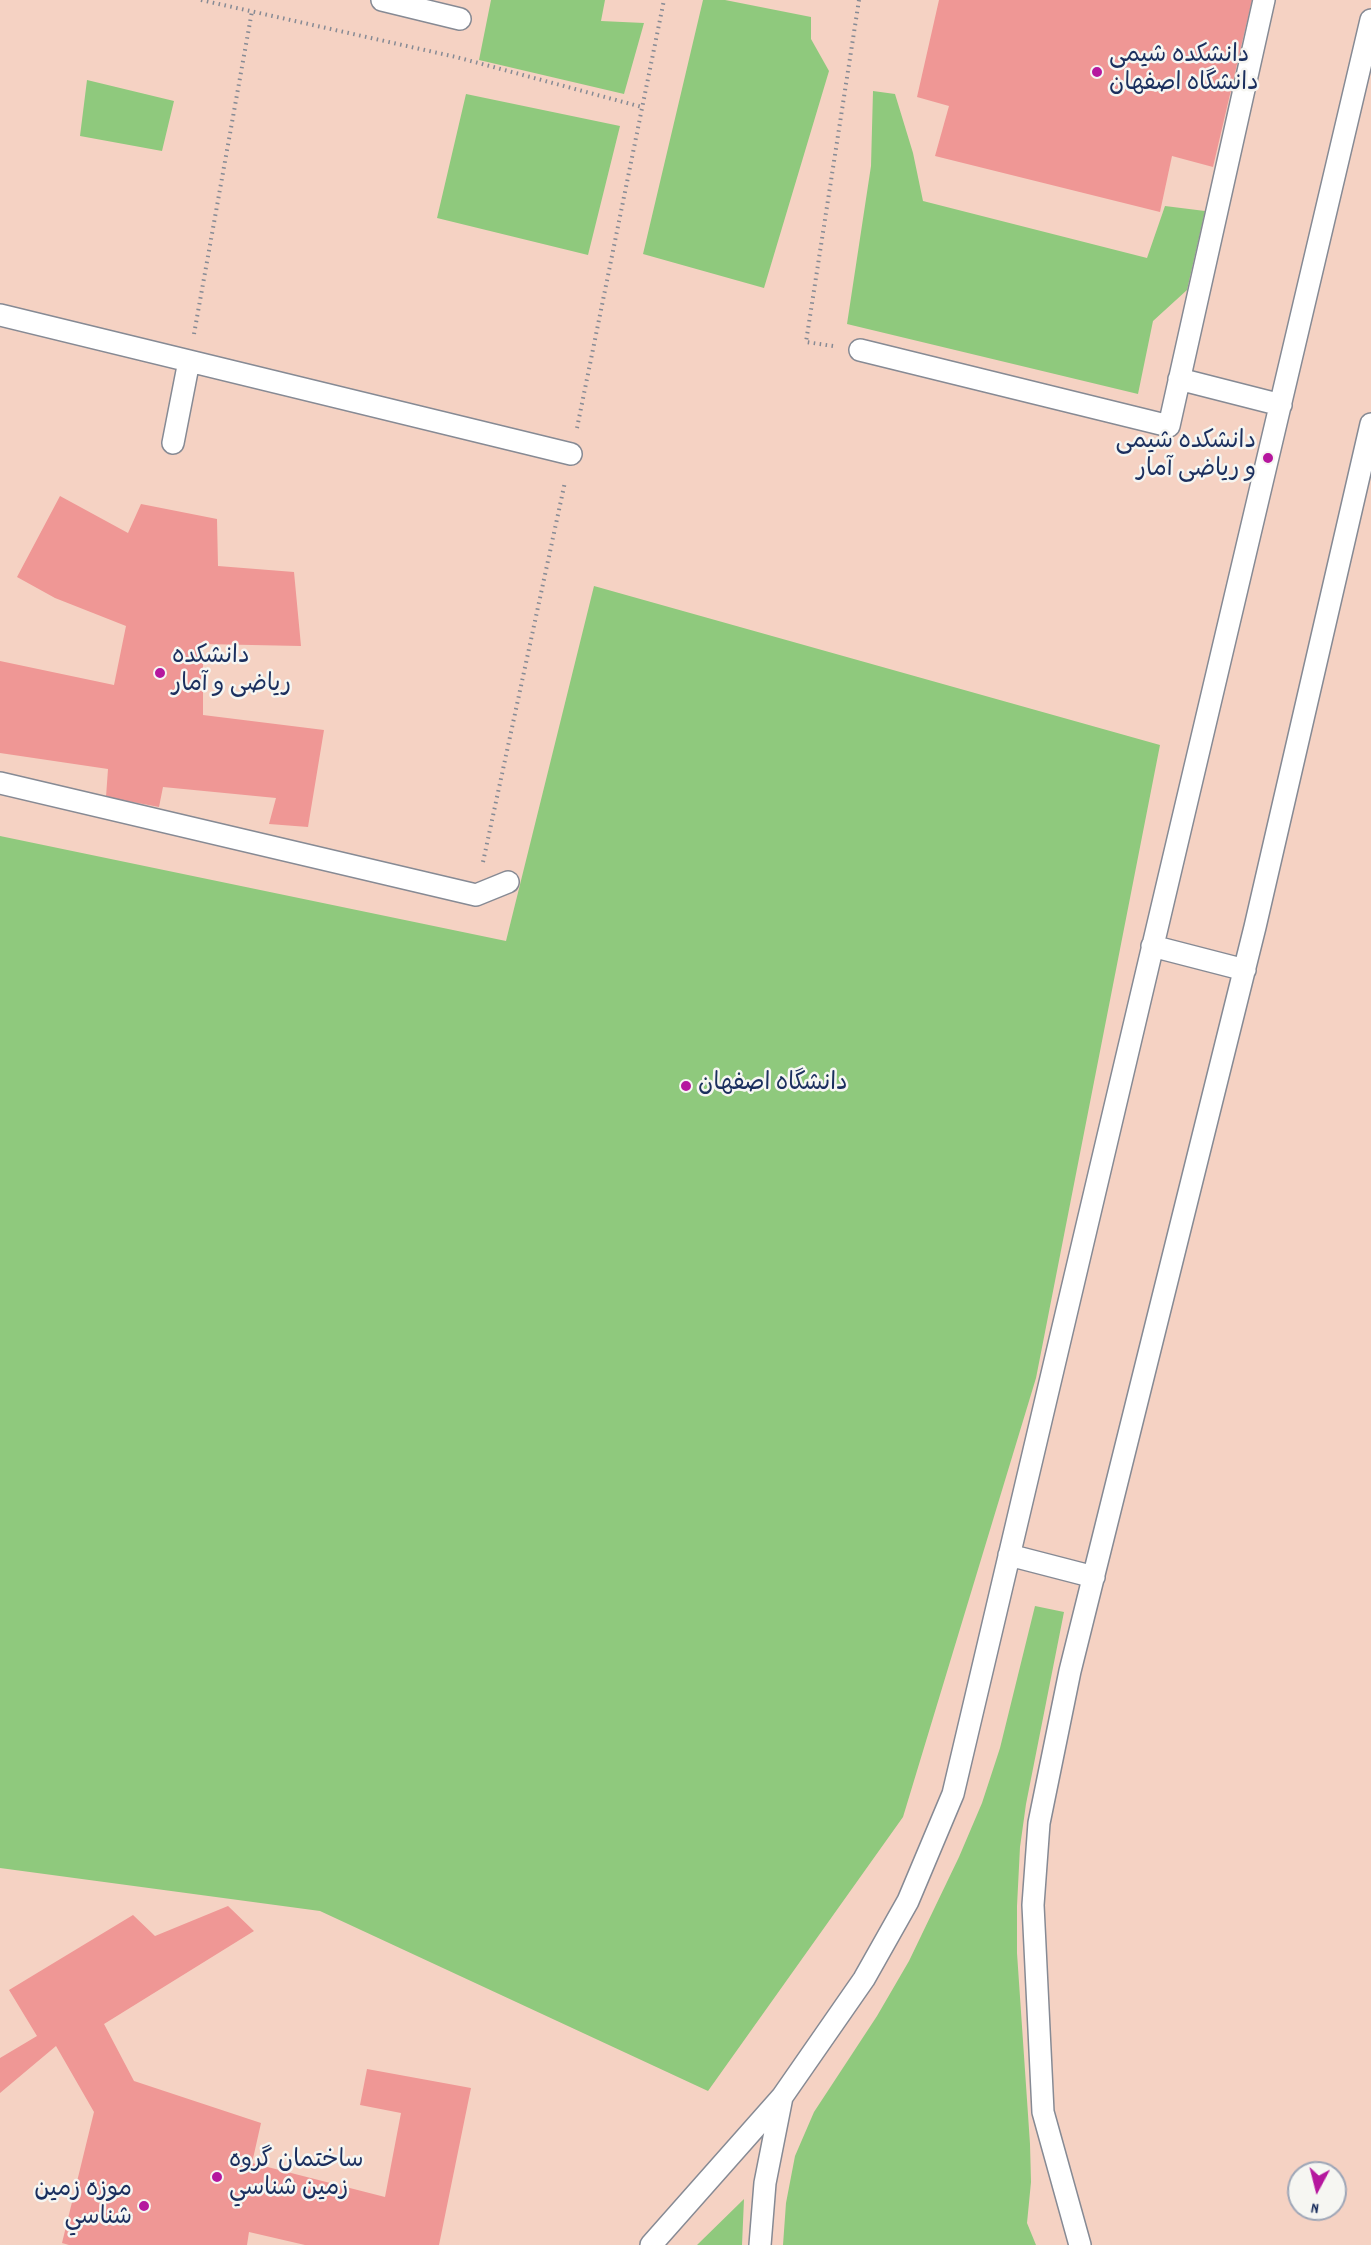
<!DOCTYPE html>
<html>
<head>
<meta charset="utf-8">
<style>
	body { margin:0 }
	#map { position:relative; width:1371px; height:2245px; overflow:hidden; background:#f0e4ca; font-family:Dekko,sans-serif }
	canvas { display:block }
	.north { position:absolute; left:1287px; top:2161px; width:60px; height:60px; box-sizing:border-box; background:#f6f6f2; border:2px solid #9ea6b7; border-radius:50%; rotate:187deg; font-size:16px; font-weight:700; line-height:24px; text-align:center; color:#1b2f5e }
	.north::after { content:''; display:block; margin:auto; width:21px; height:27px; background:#b5179e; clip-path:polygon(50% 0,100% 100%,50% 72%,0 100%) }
</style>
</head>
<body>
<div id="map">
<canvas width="1371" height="2245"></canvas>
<div class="north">N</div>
</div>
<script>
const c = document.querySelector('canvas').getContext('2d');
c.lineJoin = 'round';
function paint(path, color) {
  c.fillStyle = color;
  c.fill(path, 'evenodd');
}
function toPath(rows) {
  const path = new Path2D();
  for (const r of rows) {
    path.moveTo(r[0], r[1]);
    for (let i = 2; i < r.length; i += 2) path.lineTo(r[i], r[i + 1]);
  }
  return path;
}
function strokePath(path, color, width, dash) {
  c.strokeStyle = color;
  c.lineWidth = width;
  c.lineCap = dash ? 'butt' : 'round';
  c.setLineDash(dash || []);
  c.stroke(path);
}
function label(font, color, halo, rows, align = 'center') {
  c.font = font + ' Dekko,"Playpen Sans Arabic",sans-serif';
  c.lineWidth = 5;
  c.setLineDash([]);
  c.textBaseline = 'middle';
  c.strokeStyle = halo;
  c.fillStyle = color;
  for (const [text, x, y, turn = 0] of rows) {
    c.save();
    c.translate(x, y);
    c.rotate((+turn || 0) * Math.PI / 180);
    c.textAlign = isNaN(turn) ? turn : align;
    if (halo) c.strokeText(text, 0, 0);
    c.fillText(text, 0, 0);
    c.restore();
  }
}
paint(toPath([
	[0,0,1371,0,1371,2245,0,2245],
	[1299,2173,1335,2173,1335,2209,1299,2209]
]), '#f5d2c3');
paint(toPath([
	[491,0,605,0,601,21,644,23,624,94,479,60],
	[703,0,725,0,811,17,811,39,829,71,764,288,643,254],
	[87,80,174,101,162,151,80,136],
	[873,91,895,94,913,153,923,201,1147,258,1165,206,1205,211,1187,290,1153,321,1138,394,847,324,871,166],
	[466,94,620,126,588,255,437,218],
	[594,586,1160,745,1036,1378,903,1817,708,2091,320,1911,0,1868,0,836,506,941],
	[1035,1606,1064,1612,1026,1804,1020,1847,1017,1906,1017,1953,1030,2144,1031,2182,1027,2223,1036,2245,783,2245,786,2203,795,2156,814,2112,877,2016,909,1961,959,1857,982,1803,1000,1748],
	[744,2199,742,2245,697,2245]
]), '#8fc97d');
paint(toPath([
	[939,0,1252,0,1213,167,1172,156,1160,212,935,156,949,106,917,97],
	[60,496,128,533,141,504,217,519,218,566,294,572,301,646,203,644,203,715,324,730,308,827,269,824,276,798,163,787,159,807,106,797,108,769,0,753,0,661,114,685,126,626,55,598,17,577],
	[228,1906,254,1931,104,2024,134,2081,261,2123,252,2163,385,2197,401,2113,360,2105,367,2069,471,2088,439,2245,305,2245,249,2232,247,2245,69,2245,62,2243,94,2112,56,2046,0,2093,0,2058,37,2036,9,1990,133,1915,155,1936]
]), '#ef9795');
const service = toPath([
	[382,0,460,19],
	[0,315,571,454],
	[860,350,1169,426,1264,0],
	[1179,379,1281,405],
	[173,443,189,361],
	[0,783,476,895,508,882],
	[1152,946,1245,970],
	[1009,1555,1094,1577],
	[651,2245,782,2097,864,1979,908,1901,953,1794,1371,20],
	[760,2245,765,2183,782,2097],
	[1080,2245,1043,2112,1033,1905,1039,1823,1070,1671,1255,927,1371,424]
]);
strokePath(service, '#868a94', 24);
strokePath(toPath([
	[201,0,456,57,642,107],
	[194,334,252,11],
	[833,346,806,342,859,0],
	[577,428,664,0],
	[483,862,565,482]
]), '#868a94', 4, [1.5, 4.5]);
strokePath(service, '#fff', 21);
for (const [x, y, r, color] of [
	[1097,72,6,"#b5179e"],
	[1268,458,6,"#b5179e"],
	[160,673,6,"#b5179e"],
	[686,1086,6,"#b5179e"],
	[217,2177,6,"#b5179e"],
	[144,2206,6,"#b5179e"]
]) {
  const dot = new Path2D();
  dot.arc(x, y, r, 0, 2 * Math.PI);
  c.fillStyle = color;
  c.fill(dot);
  strokePath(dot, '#f6f6f2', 2);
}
label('24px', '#1b2f5e', '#f6f6f2', [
	["دانشکده شیمی",1109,58],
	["دانشگاه اصفهان",1109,86],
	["دانشکده شیمی",1256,444,"right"],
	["و ریاضی آمار",1256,472,"right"],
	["دانشکده",172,659],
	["ریاضی و آمار",172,687],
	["دانشگاه اصفهان",698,1086],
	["ساختمان گروه",229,2163],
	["زمين شناسي",229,2191],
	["موزه زمين",132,2192,"right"],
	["شناسي",132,2220,"right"]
], 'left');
</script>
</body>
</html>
